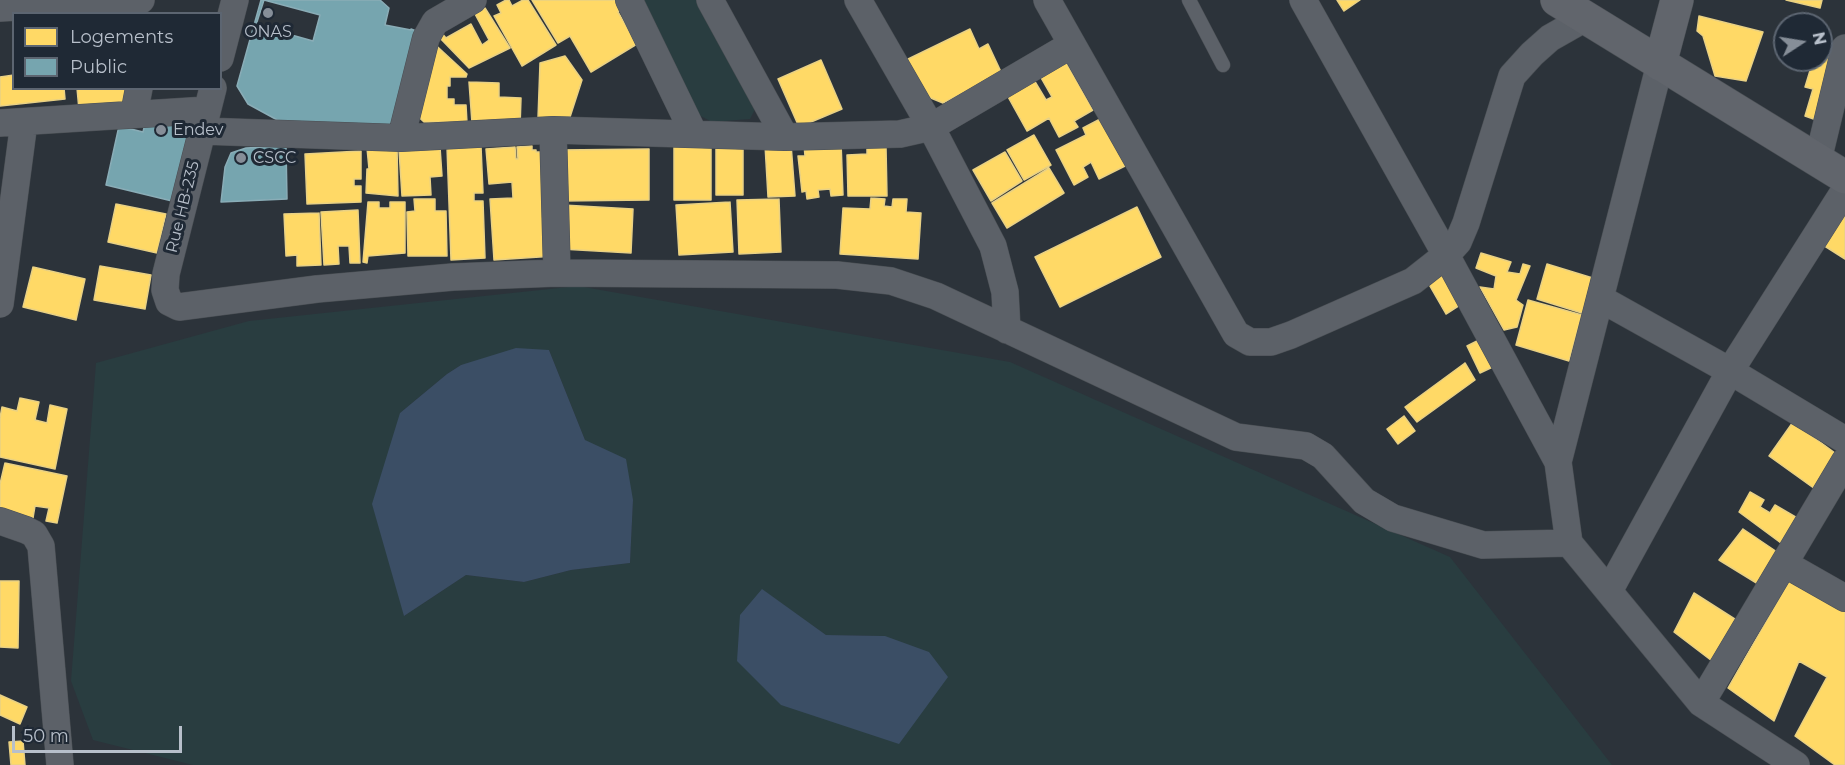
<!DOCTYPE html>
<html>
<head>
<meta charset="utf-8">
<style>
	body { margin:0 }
	#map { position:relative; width:1845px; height:765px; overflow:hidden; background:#2c333a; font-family:Montserrat,sans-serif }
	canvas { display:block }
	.legend { position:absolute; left:12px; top:12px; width:210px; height:78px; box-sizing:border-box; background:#1f2935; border:2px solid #5c6571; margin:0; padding:8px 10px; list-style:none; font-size:18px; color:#b7bfca }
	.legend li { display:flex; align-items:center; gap:12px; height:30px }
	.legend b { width:30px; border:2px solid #5c6571 }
	.north { position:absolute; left:1773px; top:12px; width:60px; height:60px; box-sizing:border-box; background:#1f2935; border:2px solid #5c6571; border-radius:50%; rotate:78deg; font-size:16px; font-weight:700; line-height:24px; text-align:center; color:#b7bfca }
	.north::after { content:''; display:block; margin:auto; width:21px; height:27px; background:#868e98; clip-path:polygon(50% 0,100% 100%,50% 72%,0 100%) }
	.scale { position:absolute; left:12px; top:726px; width:170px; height:27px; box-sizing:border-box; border:3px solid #b7bfca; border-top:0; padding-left:8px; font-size:18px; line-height:21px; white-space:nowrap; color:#b7bfca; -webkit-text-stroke:4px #1f2935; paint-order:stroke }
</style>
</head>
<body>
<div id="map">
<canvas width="1845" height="765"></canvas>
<ul class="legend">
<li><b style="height:16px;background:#ffd966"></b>Logements</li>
<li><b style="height:16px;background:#76a5af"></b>Public</li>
</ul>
<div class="north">N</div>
<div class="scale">50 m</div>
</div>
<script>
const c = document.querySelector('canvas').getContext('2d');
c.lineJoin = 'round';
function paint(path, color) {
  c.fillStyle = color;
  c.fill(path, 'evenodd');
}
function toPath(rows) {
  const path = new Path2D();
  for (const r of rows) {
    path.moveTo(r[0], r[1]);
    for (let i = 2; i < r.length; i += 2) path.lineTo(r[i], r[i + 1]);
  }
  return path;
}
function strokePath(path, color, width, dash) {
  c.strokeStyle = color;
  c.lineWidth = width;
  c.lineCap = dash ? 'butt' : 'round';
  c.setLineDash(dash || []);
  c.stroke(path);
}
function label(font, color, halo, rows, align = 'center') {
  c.font = font + ' Montserrat,sans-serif';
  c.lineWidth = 6;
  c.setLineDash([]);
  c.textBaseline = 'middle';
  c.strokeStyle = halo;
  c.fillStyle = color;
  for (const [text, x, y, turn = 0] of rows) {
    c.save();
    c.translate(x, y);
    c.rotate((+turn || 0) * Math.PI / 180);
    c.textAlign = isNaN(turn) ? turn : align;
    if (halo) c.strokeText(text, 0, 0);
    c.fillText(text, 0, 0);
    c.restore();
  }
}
paint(toPath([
	[636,0,698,0,756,107,750,119,712,122,695,113],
	[578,286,1010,362,1450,557,1612,765,193,765,93,740,71,681,96,363,249,321],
	[549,350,585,440,633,500,630,563,571,570,524,582,466,575,404,616,400,413,447,374,461,365],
	[762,590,826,635,885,636,737,661]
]), '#293d40');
paint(toPath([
	[516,348,549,350,585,440,626,459,633,500,630,563,571,570,524,582,466,575,404,616,372,504,400,413,447,374,461,365],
	[762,589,826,635,885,636,929,652,948,677,899,744,781,705,737,661,740,615]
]), '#3b4e65');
const homes = toPath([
	[506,0,509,0,512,6,523,0,528,0,556,45,522,66,494,16,501,13,497,5,506,0],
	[532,0,616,0,622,9,618,12,637,44,591,72,570,36,558,43,532,0],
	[1337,0,1360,0,1344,11,1337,0],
	[1786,0,1822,0,1820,8,1786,0],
	[485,8,510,48,469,68,437,35,440,31,446,38,471,24,482,45,489,40,475,14,485,8],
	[1699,16,1763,32,1746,81,1715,76,1703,36,1697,31,1699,16],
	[970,29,979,49,988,44,1002,74,943,103,921,94,904,61,970,29],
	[428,38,467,74,466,77,450,77,450,86,447,86,447,99,454,99,454,105,466,105,467,123,424,122,412,111,428,38],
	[1827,47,1843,52,1822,122,1805,116,1813,89,1805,87,1812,64,1821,67,1827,47],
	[565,56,582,80,570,117,538,118,540,63,565,56],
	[821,60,842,109,799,127,778,79,821,60],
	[1066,62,1093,110,1074,121,1078,127,1059,137,1049,118,1027,131,1007,95,1034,80,1046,100,1052,97,1040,76,1066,62],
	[14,75,14,88,64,88,65,99,0,106,0,77,14,75],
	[469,82,499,83,499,97,521,98,520,127,472,123,469,82],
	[77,88,135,88,128,106,79,110,77,88],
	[1104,117,1129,164,1099,179,1091,162,1083,167,1088,177,1074,185,1056,150,1086,135,1083,128,1104,117],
	[1034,135,1051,165,1024,180,1007,150,1034,135],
	[841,142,843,195,831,196,830,189,818,190,819,197,807,199,806,191,802,192,798,156,805,156,804,145,841,142],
	[674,144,711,144,711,200,674,200,674,144],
	[791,144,795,196,768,197,765,145,791,144],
	[481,146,483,193,474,193,474,201,483,201,485,258,451,260,447,147,481,146],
	[532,146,532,150,536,150,536,152,541,152,555,256,494,260,490,199,513,198,512,182,489,184,486,149,515,147,516,159,518,159,517,147,532,146],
	[397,147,398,196,366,193,367,169,369,169,367,148,397,147],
	[440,147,442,176,430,177,431,195,402,196,399,150,440,147],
	[886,147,887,196,848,196,847,155,867,154,867,148,886,147],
	[716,148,743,148,743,195,716,195,716,148],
	[649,149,649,200,561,201,560,150,649,149],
	[361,151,361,179,354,179,354,186,361,186,361,202,307,204,305,154,361,151],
	[1005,152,1022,181,991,201,973,170,1005,152],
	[1049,168,1064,193,1007,228,992,203,1049,168],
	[871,198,885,199,884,206,892,207,893,199,907,199,906,212,921,213,918,259,840,254,843,208,870,209,871,198],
	[414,199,435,199,435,211,446,211,447,256,408,256,407,212,415,211,414,199],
	[779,199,781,252,739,254,737,200,779,199],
	[368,202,379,202,379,208,390,208,390,202,405,202,405,253,368,256,367,263,363,262,368,202],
	[730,202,733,252,679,255,676,205,730,202],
	[116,204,166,214,157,253,108,242,116,204],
	[563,205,633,209,631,253,561,249,563,205],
	[1137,207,1161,257,1060,307,1035,257,1137,207],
	[358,210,360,263,350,263,349,246,338,246,339,264,324,265,321,212,358,210],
	[1845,210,1845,259,1823,245,1845,210],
	[319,213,321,265,297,266,297,255,286,256,284,214,319,213],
	[1481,253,1511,262,1507,272,1520,274,1523,264,1530,266,1516,300,1523,305,1517,327,1504,330,1480,287,1494,289,1496,276,1476,268,1481,253],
	[1547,264,1596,279,1585,314,1537,299,1547,264],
	[100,266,151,275,145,309,94,300,100,266],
	[33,267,85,279,76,320,23,307,33,267],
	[1444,271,1463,303,1446,314,1427,281,1444,271],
	[1528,300,1582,315,1569,361,1516,345,1528,300],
	[1483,338,1497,365,1480,373,1467,346,1483,338],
	[1465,363,1475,380,1417,422,1405,407,1465,363],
	[20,398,39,402,35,420,47,423,50,405,67,409,55,469,0,457,0,418,2,407,17,411,20,398],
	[1404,416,1415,431,1398,444,1387,429,1404,416],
	[1793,422,1835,453,1815,489,1769,456,1793,422],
	[5,463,67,476,57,523,46,521,49,508,35,506,33,518,0,511,0,484,5,463],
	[1750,492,1764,500,1760,507,1770,513,1775,505,1799,519,1785,546,1739,512,1750,492],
	[1743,529,1783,556,1763,587,1719,560,1743,529],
	[1793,574,1845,604,1845,765,1835,765,1795,736,1827,677,1799,661,1774,721,1728,688,1793,574],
	[0,581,19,581,18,648,0,647,0,581],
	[1694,593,1741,623,1716,664,1674,632,1694,593],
	[0,695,27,707,20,724,0,715,0,695],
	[23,741,25,765,11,765,9,742,23,741]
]);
paint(homes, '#ffd966');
strokePath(homes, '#e9d184', 1.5);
const public = toPath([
	[261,0,380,0,389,8,385,25,411,30,411,29,424,34,399,126,292,128,248,104,237,86,261,0],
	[264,0,320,15,313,41,256,25,264,0],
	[147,115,180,123,179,131,188,133,172,201,106,185,119,126,143,132,147,115],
	[286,146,287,199,221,202,225,167,231,153,246,148,286,146]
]);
paint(public, '#76a5af');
strokePath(public, '#8aadb7', 1.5);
const lane = toPath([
	[1189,0,1223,65]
]);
const street = toPath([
	[629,0,694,134],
	[710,0,785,137],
	[858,0,931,127,993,246,1005,292,1007,330],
	[1047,0,1236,334,1250,342,1271,342,1291,335,1413,281,1446,255,1458,242,1466,223,1512,76,1532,54,1550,38,1587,17],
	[1303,0,1446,255,1558,462],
	[0,8,141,0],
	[220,58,235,0],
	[1660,64,1558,462,1569,543,1701,703,1796,765],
	[213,88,166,274,165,290,169,302,179,307,317,289,453,277,557,273,837,275,891,281,936,296,1236,437,1306,446,1323,456,1364,501,1393,518,1483,545,1569,543],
	[134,114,139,88],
	[0,123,207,110],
	[553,130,557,273],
	[202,131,401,138,553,130,785,137,900,134,931,127,1071,45],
	[401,138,426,38,435,22,473,0],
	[1818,160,1845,48],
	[1601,299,1730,371,1845,440],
	[0,304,24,122],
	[0,521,26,530,34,534,41,546,60,765],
	[1785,564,1845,598],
	[1609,591,1730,371,1845,190],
	[1701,703,1845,461]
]);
const secondary = toPath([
	[1557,0,1845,177],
	[1660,64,1677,0]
]);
strokePath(lane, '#4a4f54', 15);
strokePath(street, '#4a4f54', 28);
strokePath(secondary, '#4a4f54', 34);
strokePath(lane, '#5c6168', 14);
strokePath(street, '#5c6168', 27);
strokePath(secondary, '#61656c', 33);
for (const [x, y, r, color] of [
	[268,13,6,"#868e98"],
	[161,130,6,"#868e98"],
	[241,158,6,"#868e98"]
]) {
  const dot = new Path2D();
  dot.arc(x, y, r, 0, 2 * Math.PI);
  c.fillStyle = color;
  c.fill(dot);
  strokePath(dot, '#1f2935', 2);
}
label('16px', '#b7bfca', '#1f2935', [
	["ONAS",268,32,"center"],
	["Endev",173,130],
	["CSCC",253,158]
], 'left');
label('16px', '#b7bfca', '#1f2935', [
	["Rue HB-235",183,207,-76]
]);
</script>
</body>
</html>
